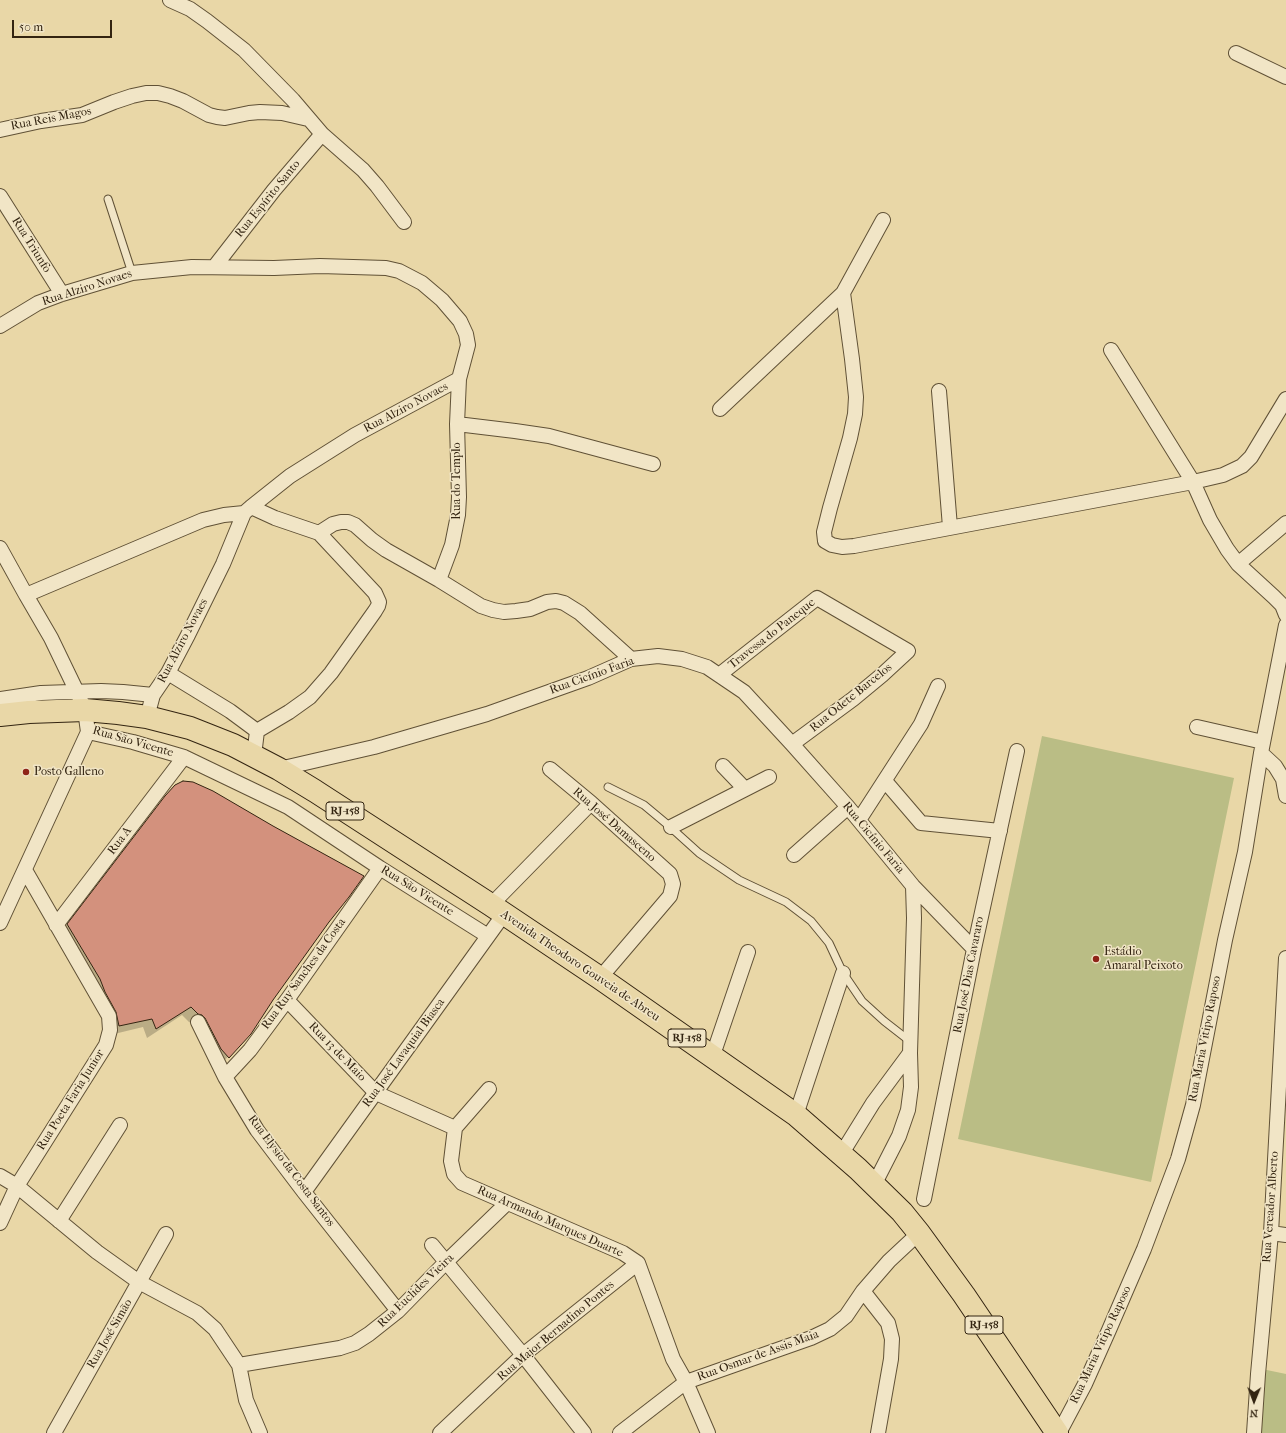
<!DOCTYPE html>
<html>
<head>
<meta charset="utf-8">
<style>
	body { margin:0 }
	#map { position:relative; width:1286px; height:1433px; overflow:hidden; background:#e9d7a7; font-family:"IM FELL French Canon",serif }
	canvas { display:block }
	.north { position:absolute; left:1234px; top:1381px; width:40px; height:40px; -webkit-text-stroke:3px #f1e5c6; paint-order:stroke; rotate:181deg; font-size:11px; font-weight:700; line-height:16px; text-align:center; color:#332411 }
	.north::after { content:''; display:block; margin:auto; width:14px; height:18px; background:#332411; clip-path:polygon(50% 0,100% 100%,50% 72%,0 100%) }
	.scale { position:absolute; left:12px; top:20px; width:100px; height:18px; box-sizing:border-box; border:2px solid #332411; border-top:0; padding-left:5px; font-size:12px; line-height:14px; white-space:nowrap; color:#332411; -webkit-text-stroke:3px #f1e5c6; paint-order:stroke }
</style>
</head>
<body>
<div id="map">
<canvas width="1286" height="1433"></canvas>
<div class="north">N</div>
<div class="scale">50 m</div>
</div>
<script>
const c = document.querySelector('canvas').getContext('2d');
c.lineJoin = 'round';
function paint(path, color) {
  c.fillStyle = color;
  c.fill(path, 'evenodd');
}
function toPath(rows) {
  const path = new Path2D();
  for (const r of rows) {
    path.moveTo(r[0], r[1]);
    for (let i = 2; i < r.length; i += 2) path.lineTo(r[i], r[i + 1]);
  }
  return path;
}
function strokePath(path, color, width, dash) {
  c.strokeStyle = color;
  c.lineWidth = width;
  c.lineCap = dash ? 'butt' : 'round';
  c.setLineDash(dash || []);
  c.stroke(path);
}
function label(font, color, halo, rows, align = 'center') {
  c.font = font + ' "IM FELL French Canon",serif';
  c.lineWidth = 3;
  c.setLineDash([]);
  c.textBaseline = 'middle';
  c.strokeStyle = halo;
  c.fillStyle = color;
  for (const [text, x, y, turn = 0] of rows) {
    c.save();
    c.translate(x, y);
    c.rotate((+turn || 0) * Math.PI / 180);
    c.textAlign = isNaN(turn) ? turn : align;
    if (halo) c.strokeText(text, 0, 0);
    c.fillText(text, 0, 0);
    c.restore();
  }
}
paint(toPath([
	[1042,736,1234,778,1151,1182,958,1139],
	[1262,1369,1286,1374,1286,1433,1258,1433]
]), '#babd85');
paint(toPath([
	[175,785,328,921,272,1000,251,1033,219,1066,193,1024,189,1022,182,1015,147,1038,143,1027,110,1035,108,1021,59,934,166,795]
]), '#0003');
const building = toPath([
	[183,781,193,782,213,791,273,826,364,876,349,897,329,922,273,1000,251,1034,229,1058,221,1049,205,1018,202,1015,198,1014,191,1007,156,1029,152,1019,119,1026,116,1012,105,992,100,979,67,924,165,796,175,785,183,781]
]);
paint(building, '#d3917d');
strokePath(building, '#332411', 1);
const lane = toPath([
	[108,199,132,273],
	[608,787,644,805,668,825,699,853,739,880,786,902,811,921,829,943,843,973,862,1001,884,1021,911,1042]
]);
const street = toPath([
	[170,0,190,9,207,21,244,50,293,100,322,134,363,170,377,186,404,222],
	[1236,53,1286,77],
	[0,130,41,121,82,115,114,102,132,96,146,93,158,93,170,96,183,101,209,115,217,117,225,118,249,113,260,112,282,113,308,119],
	[0,196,62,294],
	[215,266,274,190,322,134],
	[843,293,852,359,856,397,855,414,850,438,830,508,824,532,825,541,832,545,842,547,854,546,1193,482,1223,475,1242,466,1251,457,1286,399],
	[0,326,38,303,62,294,132,273,192,267,274,268,320,266,386,268,399,271,422,283,442,300,460,321,466,334,468,345,459,379,355,435,290,476,251,507,244,513,223,564,188,635,168,673,153,695,147,717],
	[1111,350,1193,482,1210,520,1227,549,1238,564,1274,597,1282,605,1286,615],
	[939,391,950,527],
	[720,409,843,293,883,220],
	[457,424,515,431,549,436,653,464],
	[251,507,275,518,319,533,375,593,379,602,378,606,375,611,331,673,310,697,289,712,257,731],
	[244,513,224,515,203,520,26,595,51,638,77,692,85,710,88,732,133,742,184,757,288,807,380,868,488,936],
	[319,533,333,524,341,522,348,522,355,525,372,540,386,550,439,580,481,606,493,610,504,612,516,611,530,609,547,602,556,601,564,603,580,613,631,659],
	[0,548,26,595],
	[1238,564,1286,523],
	[439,580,452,545,458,515,459,497,457,424,459,379],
	[168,673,230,711,257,731,254,756],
	[719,675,817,598,908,651,882,675,853,699,792,744],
	[0,699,41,693,101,691,123,692,153,695],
	[1197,727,1263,742],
	[1261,753,1275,766,1283,779,1286,796],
	[723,766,745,789],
	[279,769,374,747,487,714,588,678,631,659,658,656,682,659,707,667,744,692,792,744,848,807,913,886,974,949],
	[550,769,591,803,670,874,673,884,670,896,600,978],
	[885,781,921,823,1000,831],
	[859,820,921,724,938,686],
	[671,827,769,777],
	[794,855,848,807],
	[491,905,591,803],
	[0,923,88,732],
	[56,925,184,757],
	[287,1000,376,1093,455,1128],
	[198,1022,225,1077,257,1130,304,1192,398,1311],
	[713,1055,748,952],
	[225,1077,250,1050,287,1000,380,868],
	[796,1115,843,973],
	[455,1128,451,1161,454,1174,462,1183,623,1253,638,1263,673,1359,686,1382,708,1433],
	[455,1128,489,1089],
	[842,1153,873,1103,910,1053],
	[0,1176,17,1186,97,1252,139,1282,197,1313,215,1329,239,1365,246,1400,260,1433],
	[874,1185,899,1136,908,1110,911,1087,910,1053,914,918,913,886],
	[304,1192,504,914],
	[924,1199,974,949,1017,751],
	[59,1221,120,1125],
	[0,1223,17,1186,106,1045,110,1030,109,1016,25,870],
	[1271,1233,1286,1235],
	[432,1245,523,1355,584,1433],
	[863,1291,888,1323,892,1339,891,1359,878,1433],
	[239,1365,340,1348,355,1343,369,1334,398,1311,447,1261,507,1203],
	[54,1433,166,1234],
	[440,1433,523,1355,638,1263],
	[620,1433,686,1382,811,1338,830,1329,846,1316,863,1291,889,1261,919,1233],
	[1059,1433,1085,1384,1109,1330,1144,1249,1178,1159,1193,1105,1225,940,1245,852,1261,753,1286,625],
	[1254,1433,1258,1374,1271,1233,1286,958]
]);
const primary = toPath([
	[0,715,29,712,85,710,118,713,147,717,190,728,233,745,279,769,315,791,491,905,600,978,796,1115,858,1169,902,1212,919,1233,964,1295,1057,1433]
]);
strokePath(lane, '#605136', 9);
strokePath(street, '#605136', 16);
strokePath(primary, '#332411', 24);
strokePath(lane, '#f1e5c6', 7);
strokePath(street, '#f1e5c6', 14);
strokePath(primary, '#e9d7a7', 22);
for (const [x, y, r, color] of [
	[26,772,4,"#8f2418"],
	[1096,959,4,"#8f2418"]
]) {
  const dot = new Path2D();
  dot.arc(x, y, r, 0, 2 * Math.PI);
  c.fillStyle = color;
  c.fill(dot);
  strokePath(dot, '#f1e5c6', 1.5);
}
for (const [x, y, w] of [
	[345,811,38],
	[687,1038,38],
	[984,1325,38]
]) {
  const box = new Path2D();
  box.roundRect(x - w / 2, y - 9, w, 18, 3);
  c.fillStyle = '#f1e5c6';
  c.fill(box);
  strokePath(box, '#332411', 1);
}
label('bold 11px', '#332411', null, [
	["RJ-158",345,811],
	["RJ-158",687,1038],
	["RJ-158",984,1325]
]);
label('12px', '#332411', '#f1e5c6', [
	["Rua Reis Magos",51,119,-11],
	["Rua Espírito Santo",268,199,-51],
	["Rua Triunfo",31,245,58],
	["Rua Alziro Novaes",87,288,-18],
	["Rua Alziro Novaes",406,408,-28],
	["Rua do Templo",457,481,-90],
	["Travessa do Paneque",772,634,-38],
	["Rua Alziro Novaes",183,641,-62],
	["Rua Cicínio Faria",592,676,-20],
	["Rua Odete Barcelos",851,698,-39],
	["Rua São Vicente",133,742,16],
	["Rua José Damasceno",614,825,41],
	["Rua Cicínio Faria",873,838,50],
	["Rua A",120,841,-53],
	["Rua São Vicente",417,891,32],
	["Avenida Theodoro Gouveia de Abreu",580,966,34],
	["Rua Ruy Sanches da Costa",304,974,-54],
	["Rua José Dias Cavararo",969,975,-79],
	["Rua Maria Vitipo Raposo",1205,1039,-79],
	["Rua 13 de Maio",337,1052,46],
	["Rua José Lavaquial Biasca",404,1053,-54],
	["Rua Poeta Faria Junior",71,1100,-58],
	["Rua Elysio da Costa Santos",291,1171,53],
	["Rua Vereador Alberto",1271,1207,-86],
	["Rua Armando Marques Duarte",550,1222,24],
	["Rua Euclides Vieira",416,1291,-44],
	["Rua Major Bernadino Pontes",556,1331,-40],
	["Rua José Simão",110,1334,-60],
	["Rua Maria Vitipo Raposo",1101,1345,-65],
	["Rua Osmar de Assis Maia",758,1356,-20]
]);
label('12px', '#332411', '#f1e5c6', [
	["Posto Galleno",34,772],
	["Estádio",1104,952],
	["Amaral Peixoto",1104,966]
], 'left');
</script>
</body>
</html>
